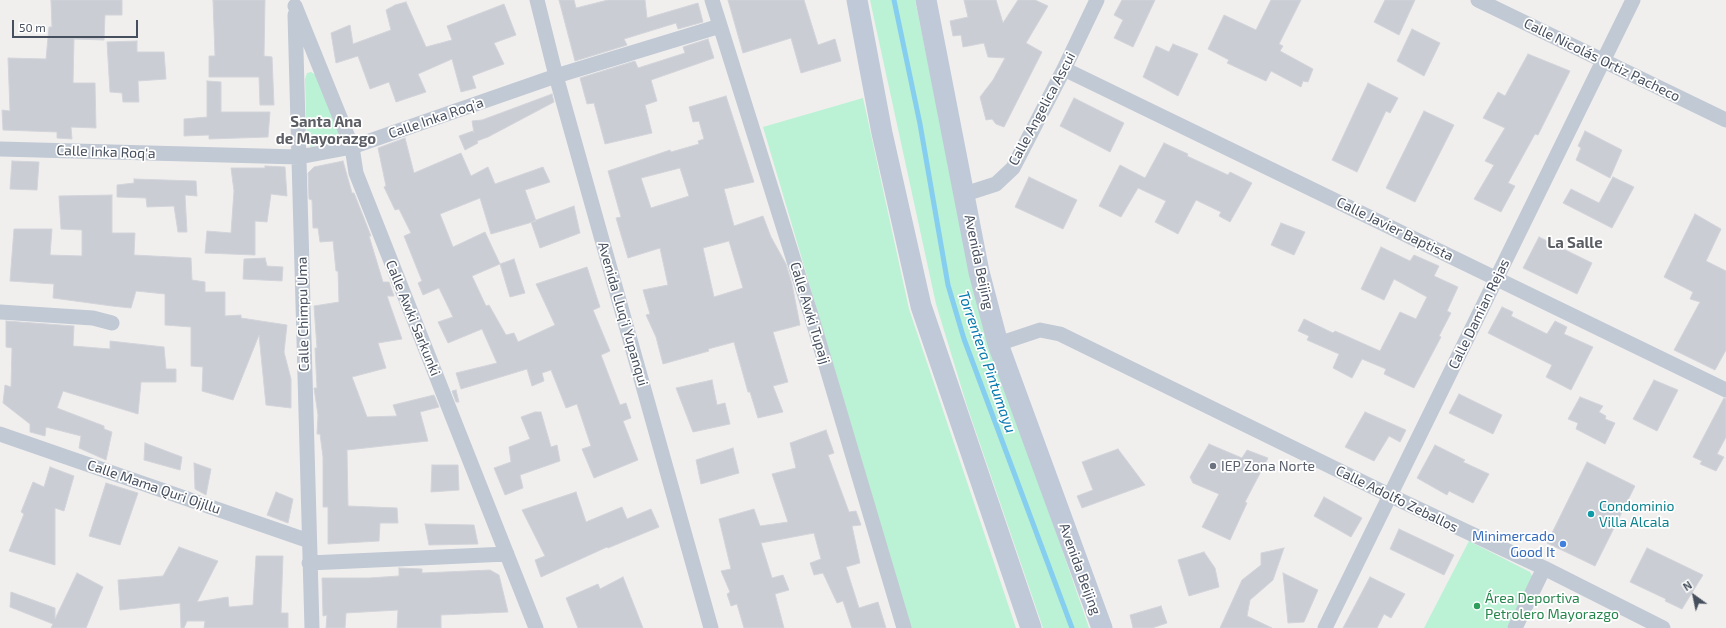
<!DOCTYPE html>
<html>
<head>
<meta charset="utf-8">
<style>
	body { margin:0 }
	#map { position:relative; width:1726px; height:628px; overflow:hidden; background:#f1efee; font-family:"Exo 2",sans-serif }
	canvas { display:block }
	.north { position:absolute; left:1674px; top:576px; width:40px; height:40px; -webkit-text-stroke:3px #fff; paint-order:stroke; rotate:327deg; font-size:11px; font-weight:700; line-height:16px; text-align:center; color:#464f5d }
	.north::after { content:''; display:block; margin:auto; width:14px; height:18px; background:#464f5d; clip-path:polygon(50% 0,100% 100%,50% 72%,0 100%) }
	.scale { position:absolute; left:12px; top:20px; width:126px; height:18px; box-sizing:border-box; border:2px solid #464f5d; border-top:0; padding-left:5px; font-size:12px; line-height:14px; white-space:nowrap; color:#464f5d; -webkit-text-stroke:3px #fff; paint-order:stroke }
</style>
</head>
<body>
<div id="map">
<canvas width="1726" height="628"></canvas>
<div class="north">N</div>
<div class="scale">50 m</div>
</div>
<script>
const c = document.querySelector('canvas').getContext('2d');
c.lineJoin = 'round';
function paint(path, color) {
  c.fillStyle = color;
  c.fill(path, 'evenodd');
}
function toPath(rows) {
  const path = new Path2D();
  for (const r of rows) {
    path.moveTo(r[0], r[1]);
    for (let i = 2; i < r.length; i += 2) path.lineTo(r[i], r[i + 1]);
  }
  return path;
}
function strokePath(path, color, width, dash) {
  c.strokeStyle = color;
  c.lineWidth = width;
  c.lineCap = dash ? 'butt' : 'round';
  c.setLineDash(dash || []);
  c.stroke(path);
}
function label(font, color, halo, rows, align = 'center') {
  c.font = font + ' "Exo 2",sans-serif';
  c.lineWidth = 3.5;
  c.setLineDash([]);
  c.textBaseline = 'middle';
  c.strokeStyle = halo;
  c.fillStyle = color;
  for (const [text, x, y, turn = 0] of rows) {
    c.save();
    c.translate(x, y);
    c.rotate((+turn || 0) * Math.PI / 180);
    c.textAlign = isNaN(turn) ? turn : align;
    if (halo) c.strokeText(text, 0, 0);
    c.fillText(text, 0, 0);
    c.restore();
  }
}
paint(toPath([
	[870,0,915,0,977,301,1089,628,1043,628,967,406,936,304],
	[311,72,316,75,340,136,339,141,311,147,307,143,305,79,307,73],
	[863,98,909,309,1016,628,911,628,763,127],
	[1469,541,1530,572,1532,576,1532,580,1507,628,1424,628]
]), '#bbf1d5');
strokePath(toPath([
	[894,0,920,124,948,285,964,339,1072,628]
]), '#86ceef', 5);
const building = toPath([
	[51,0,122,0,122,15,105,15,104,40,74,39,73,83,95,83,96,128,71,127,72,139,57,138,57,132,3,130,2,110,10,111,8,58,46,59,49,27,52,27,51,0],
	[213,0,265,0,264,56,272,57,274,105,260,105,259,77,209,77,209,56,215,56,213,0],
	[559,0,574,0,576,8,608,0,645,0,647,18,698,3,703,22,678,29,676,23,624,39,627,45,575,61,559,0],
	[728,0,804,0,818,45,835,39,841,61,801,73,791,38,743,53,728,0],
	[964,0,996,0,1003,23,1018,0,1035,0,1048,6,1026,43,1042,52,1004,127,996,124,992,119,986,120,980,97,993,80,1005,58,988,57,984,43,963,47,961,35,953,36,950,21,968,17,964,0],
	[1122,0,1155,0,1133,47,1114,38,1123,20,1114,15,1122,0],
	[1271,0,1301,0,1279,44,1283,46,1280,51,1313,69,1308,82,1303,81,1301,87,1271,71,1266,81,1227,63,1229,60,1208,49,1224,15,1256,30,1271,0],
	[1385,0,1415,0,1399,35,1374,22,1385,0],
	[406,2,426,47,452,40,447,26,504,4,516,35,494,43,504,64,472,76,476,88,461,92,452,59,418,74,426,92,396,102,389,82,370,89,358,56,336,63,331,33,350,25,353,44,391,30,386,10,395,5,406,2],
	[1412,29,1440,43,1424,76,1397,61,1412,29],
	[708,39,714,58,651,80,657,101,645,105,652,133,605,144,594,103,587,104,580,78,635,61,638,68,685,53,683,47,708,39],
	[137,41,137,52,164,52,166,79,138,81,139,102,123,102,122,93,110,92,107,42,137,41],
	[1173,44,1198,54,1178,96,1143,77,1156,46,1169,52,1173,44],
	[1528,54,1570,71,1538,135,1535,134,1508,183,1515,186,1501,212,1474,199,1494,165,1485,161,1505,128,1483,118,1498,92,1505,96,1528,54],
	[207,81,221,82,221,112,270,112,268,137,209,139,209,135,184,136,184,119,207,117,207,81],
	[1368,83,1398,98,1390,113,1386,111,1357,172,1332,160,1368,83],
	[552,94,554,102,488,137,477,141,478,143,465,150,459,136,473,131,474,133,472,121,482,120,552,94],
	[726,96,754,182,724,189,734,226,763,216,771,237,786,264,792,284,800,325,773,332,788,382,773,386,783,412,758,418,750,392,748,392,734,342,708,349,709,351,663,364,656,337,646,315,650,314,643,290,668,285,660,248,628,258,616,218,621,217,608,171,670,150,671,152,699,144,698,141,704,139,699,121,693,122,689,107,726,96],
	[680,168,689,196,651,208,641,178,680,168],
	[729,241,743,288,714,297,703,248,729,241],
	[1074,98,1124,123,1110,152,1060,126,1074,98],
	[1424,111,1454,125,1415,202,1386,188,1424,111],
	[1585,131,1622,150,1610,178,1576,160,1581,148,1578,146,1585,131],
	[405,138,414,173,461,153,471,176,488,167,495,184,543,167,550,182,525,190,536,221,491,234,480,198,440,214,453,247,485,232,500,264,472,276,486,306,489,305,506,335,514,333,518,342,555,325,536,284,587,267,600,307,593,310,610,351,601,355,620,405,626,403,631,418,623,421,638,460,594,478,582,449,591,446,577,404,566,408,551,370,542,373,544,381,532,386,527,369,461,389,456,373,497,363,482,329,448,343,438,322,453,317,439,288,423,295,418,283,422,281,404,236,411,233,399,209,395,210,384,187,386,186,378,148,405,138],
	[1164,143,1188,154,1187,156,1228,175,1230,172,1252,183,1230,222,1219,216,1221,212,1196,200,1178,234,1155,222,1166,201,1138,188,1121,217,1099,206,1120,165,1145,178,1164,143],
	[12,161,39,162,37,190,10,189,12,161],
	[343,161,352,193,354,193,371,236,369,236,383,282,389,282,394,296,387,296,402,339,378,343,386,368,352,377,367,417,397,416,393,405,434,395,439,407,420,412,428,441,347,450,348,506,397,508,398,523,380,523,379,541,328,544,328,507,323,507,323,457,320,434,317,434,318,415,314,388,317,388,315,348,317,348,314,306,339,302,338,271,336,271,333,241,320,242,318,228,313,228,312,200,309,199,308,173,314,167,343,161],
	[265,166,285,167,287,196,271,194,267,222,255,221,255,255,205,253,207,231,231,233,234,191,231,168,265,168,265,166],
	[1029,177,1077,200,1063,229,1015,207,1029,177],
	[1613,177,1634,187,1612,228,1563,203,1571,189,1599,203,1613,177],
	[134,179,196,181,197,196,185,195,187,232,178,232,174,206,147,207,146,198,117,197,117,185,134,183,134,179],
	[112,195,112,233,135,233,134,255,191,258,192,280,205,282,205,292,225,292,225,316,241,315,241,318,287,325,284,352,291,379,291,408,266,405,259,335,233,400,202,391,203,367,191,366,191,327,165,325,165,294,136,291,131,308,112,306,53,298,54,284,10,281,14,229,52,229,50,255,82,256,82,230,61,229,59,196,112,195],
	[574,206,580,233,540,248,531,222,574,206],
	[1695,214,1721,229,1706,261,1726,271,1726,350,1715,370,1674,350,1700,302,1690,299,1693,292,1664,277,1695,214],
	[1281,223,1305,232,1294,255,1271,245,1281,223],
	[1539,237,1592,263,1577,294,1523,268,1539,237],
	[1381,247,1410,261,1414,255,1439,266,1434,276,1458,287,1447,311,1451,313,1439,336,1441,337,1414,388,1384,374,1386,369,1362,359,1352,378,1333,368,1339,354,1307,340,1309,336,1298,331,1304,319,1333,333,1335,331,1380,351,1400,312,1416,319,1427,297,1394,279,1384,300,1361,289,1381,247],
	[265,258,267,266,283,267,282,281,243,279,244,259,265,258],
	[514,259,525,293,510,297,500,264,514,259],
	[1502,307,1513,312,1511,316,1547,334,1555,321,1567,327,1564,334,1593,347,1571,390,1546,377,1552,365,1488,333,1502,307],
	[6,321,74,326,73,346,110,349,110,341,164,347,166,369,176,369,176,382,141,382,138,414,63,391,57,408,104,426,104,429,112,432,106,460,79,448,81,436,46,427,45,436,30,432,30,424,3,403,5,385,11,387,12,348,6,347,6,321],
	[712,380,717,405,725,403,730,424,693,432,676,388,712,380],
	[1654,380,1678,390,1657,431,1633,419,1654,380],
	[456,390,459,402,456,402,452,391,456,390],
	[1459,394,1502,415,1493,434,1449,413,1459,394],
	[1580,397,1603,406,1599,412,1606,416,1605,419,1615,423,1605,444,1576,429,1578,423,1568,419,1580,397],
	[1724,398,1726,399,1726,437,1717,454,1724,457,1716,471,1700,464,1702,461,1693,457,1724,398],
	[535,412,541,412,551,447,557,445,560,461,520,475,523,488,505,495,494,468,511,462,509,447,530,439,521,417,535,412],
	[1365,412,1406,430,1400,442,1389,436,1374,461,1345,447,1365,412],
	[826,430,834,453,828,455,849,512,856,511,861,525,852,526,860,563,846,567,859,608,878,602,886,628,852,628,843,601,837,603,823,573,814,575,810,563,821,559,814,533,761,543,772,578,783,575,789,590,775,594,784,628,744,628,737,604,731,606,727,594,730,592,721,571,731,569,719,519,754,509,760,526,788,522,772,474,796,468,790,443,826,430],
	[145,443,182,457,180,470,144,460,145,443],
	[1209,444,1242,458,1247,450,1268,458,1245,502,1247,503,1230,540,1202,527,1219,494,1193,483,1190,477,1209,444],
	[1435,445,1465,460,1463,462,1489,474,1473,503,1449,491,1447,495,1417,478,1435,445],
	[733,448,739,473,701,484,696,460,733,448],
	[1118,449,1145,485,1082,508,1077,496,1093,490,1082,462,1118,449],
	[1587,462,1635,486,1595,566,1547,543,1587,462],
	[194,463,211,469,206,495,195,489,194,463],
	[432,465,458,465,459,490,431,492,432,465],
	[50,467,74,476,64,511,55,508,55,565,9,551,24,514,21,512,33,482,44,487,50,467],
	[106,483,138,493,120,545,89,536,106,483],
	[276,492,293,499,288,523,267,515,276,492],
	[576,492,586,522,622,507,627,519,651,509,659,527,608,548,607,547,541,577,535,560,545,556,522,510,576,492],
	[1324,497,1362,518,1351,537,1314,516,1324,497],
	[425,524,474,525,478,544,429,545,425,524],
	[1399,529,1454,555,1444,575,1390,549,1399,529],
	[179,547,218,561,197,602,228,597,229,607,253,605,256,556,283,556,281,613,288,613,288,628,204,628,205,621,187,621,184,628,181,628,180,603,120,610,118,580,163,576,179,547],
	[1284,548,1273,580,1250,600,1247,616,1272,628,1220,628,1242,580,1261,565,1261,553,1284,548],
	[1647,548,1703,575,1682,609,1665,601,1666,599,1630,582,1647,548],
	[1204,552,1215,568,1219,587,1189,596,1178,560,1204,552],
	[399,568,422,569,422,573,490,570,499,575,508,612,441,615,441,628,397,628,398,610,346,613,345,628,326,628,327,615,323,616,322,578,369,578,399,576,399,568],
	[77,573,103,587,86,628,51,628,53,624,10,607,11,592,55,608,55,619,77,573],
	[1283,573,1318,590,1304,622,1288,623,1283,573],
	[623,577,643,628,578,628,566,598,598,584,600,589,623,577],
	[1370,577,1405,594,1391,618,1384,614,1377,628,1343,628,1370,577],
	[1161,606,1167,623,1152,628,1133,628,1130,615,1161,606]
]);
paint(building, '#cacdd4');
strokePath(building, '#d2d4da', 1);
strokePath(toPath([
	[537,0,556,76,711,628],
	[712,0,811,315,904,628],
	[1478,0,1726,120],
	[295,6,352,147,356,173,536,628],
	[295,15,312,628],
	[1064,69,1726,390],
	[0,149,299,157,352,147,556,76,720,26],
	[965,194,996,184,1013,168,1064,69,1097,0],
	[0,312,93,318,112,323],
	[998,344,1040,330,1060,334,1391,496,1544,568,1663,628],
	[0,434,309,541],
	[309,563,507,554],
	[1325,628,1633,0],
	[1515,628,1544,568]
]), '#c1c9d4', 15);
strokePath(toPath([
	[857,0,882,133,921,306,1031,628],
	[926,0,979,272,998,344,1102,628]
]), '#c0c9d8', 21);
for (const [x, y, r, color] of [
	[1213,466,4,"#6b7280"],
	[1591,514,4,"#0f9aa8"],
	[1563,544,4,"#3f7fe0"],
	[1477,606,4,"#2e9e5b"]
]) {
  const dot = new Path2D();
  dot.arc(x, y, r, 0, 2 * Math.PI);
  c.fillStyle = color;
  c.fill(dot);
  strokePath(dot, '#fff', 1.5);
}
label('14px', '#464f5d', '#fff', [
	["Calle Nicolás Ortiz Pacheco",1602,60,26],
	["Calle Angelica Ascui",1042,109,-62],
	["Calle Inka Roq'a",436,118,-19],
	["Calle Inka Roq'a",106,152,2],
	["Calle Javier Baptista",1395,229,26],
	["Avenida Beijing",979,262,78],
	["Calle Awki Tupajj",810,313,73],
	["Calle Chimpu Uma",303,314,-91],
	["Avenida Lluq'i Yupanqui",623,314,74],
	["Calle Damian Rejas",1479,314,-64],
	["Calle Awki Sarkunki",413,318,68],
	["Calle Mama Quri Ojjllu",154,487,19],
	["Calle Adolfo Zeballos",1397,499,26],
	["Avenida Beijing",1080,569,70]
]);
label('14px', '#5b616d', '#fff', [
	["IEP Zona Norte",1221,466]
], 'left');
label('14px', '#0d838f', '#fff', [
	["Condominio",1599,506],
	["Villa Alcala",1599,522]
], 'left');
label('14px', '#366cbe', '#fff', [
	["Minimercado",1555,536],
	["Good It",1555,552]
], 'right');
label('14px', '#27864d', '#fff', [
	["Área Deportiva",1485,598],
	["Petrolero Mayorazgo",1485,614]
], 'left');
label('bold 15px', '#5b5e64', '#fff', [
	["Santa Ana",326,122],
	["de Mayorazgo",326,139],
	["La Salle",1575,243]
]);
label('italic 15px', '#077aaf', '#fff', [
	["Torrentera Pintumayu",987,362,71]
]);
</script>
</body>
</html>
